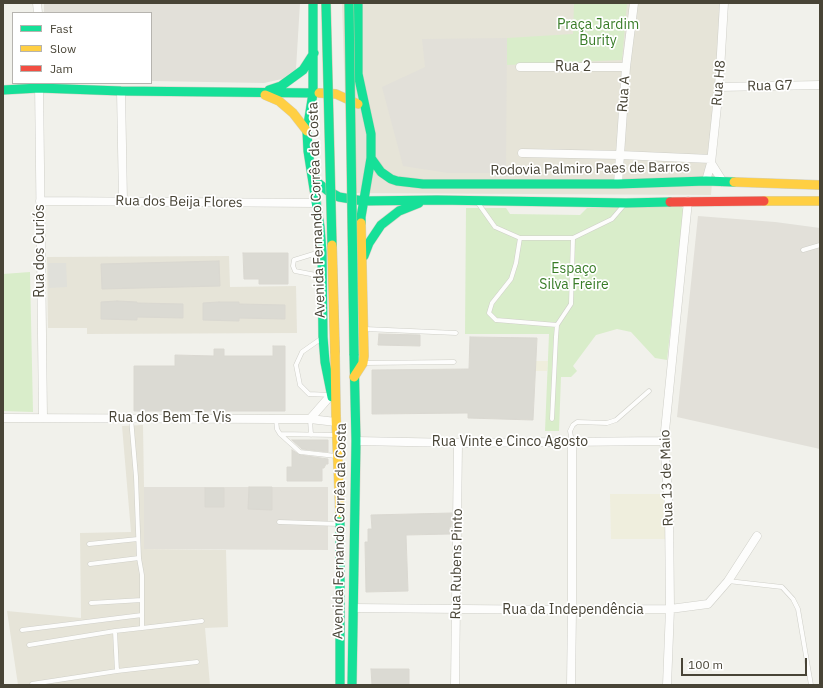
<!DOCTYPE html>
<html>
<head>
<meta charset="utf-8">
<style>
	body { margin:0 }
	#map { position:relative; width:823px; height:688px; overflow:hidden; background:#f1f1eb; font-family:"IBM Plex Sans",sans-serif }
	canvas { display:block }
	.frame { position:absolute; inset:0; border:4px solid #484436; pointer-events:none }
	.legend { position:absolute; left:12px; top:12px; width:140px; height:72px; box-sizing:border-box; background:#fff; border:1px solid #b6b4af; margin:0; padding:5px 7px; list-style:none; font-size:12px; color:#484436 }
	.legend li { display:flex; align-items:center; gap:8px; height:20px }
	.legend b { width:20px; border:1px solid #b6b4af }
	.scale { position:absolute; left:681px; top:658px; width:126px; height:18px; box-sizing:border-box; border:2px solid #484436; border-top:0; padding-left:5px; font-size:12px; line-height:14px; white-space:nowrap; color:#484436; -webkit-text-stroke:3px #fff; paint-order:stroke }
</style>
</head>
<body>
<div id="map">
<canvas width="823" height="688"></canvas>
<div class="frame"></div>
<ul class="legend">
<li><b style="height:5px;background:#16e098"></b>Fast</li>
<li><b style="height:5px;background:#ffcf43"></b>Slow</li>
<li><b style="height:5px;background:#f24e42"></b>Jam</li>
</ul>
<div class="scale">100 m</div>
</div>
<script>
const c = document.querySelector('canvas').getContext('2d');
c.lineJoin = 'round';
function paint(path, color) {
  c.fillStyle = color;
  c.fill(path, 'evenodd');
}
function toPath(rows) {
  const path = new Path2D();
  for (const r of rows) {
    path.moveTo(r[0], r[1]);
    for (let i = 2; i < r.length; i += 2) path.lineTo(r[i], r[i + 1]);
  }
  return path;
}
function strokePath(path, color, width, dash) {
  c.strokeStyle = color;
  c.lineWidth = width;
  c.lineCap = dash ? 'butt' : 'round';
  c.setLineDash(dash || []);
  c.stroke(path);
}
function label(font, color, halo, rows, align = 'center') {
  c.font = font + ' "IBM Plex Sans",sans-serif';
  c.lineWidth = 3.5;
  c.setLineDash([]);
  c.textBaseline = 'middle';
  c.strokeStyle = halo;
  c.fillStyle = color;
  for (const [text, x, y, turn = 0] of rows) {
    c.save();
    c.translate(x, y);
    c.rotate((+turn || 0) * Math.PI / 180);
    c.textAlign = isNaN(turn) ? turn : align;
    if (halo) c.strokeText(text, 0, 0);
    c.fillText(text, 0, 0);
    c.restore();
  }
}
paint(toPath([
	[342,3,726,3,711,195,348,193],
	[229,256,230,287,296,286,297,333,87,334,87,328,48,328,47,257],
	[143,425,144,487,144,549,226,550,228,627,205,628,210,685,18,685,7,611,81,618,80,533,131,532,122,426]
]), '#e6e4d8');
paint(toPath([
	[44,3,300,3,296,69,282,79,264,83,151,81,151,13,44,13],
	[507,38,506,173,448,173,403,166,382,87,425,67,422,39],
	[698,216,775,222,820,228,820,449,677,417],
	[144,487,328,487,328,550,144,549]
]), '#e2e0d9');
paint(toPath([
	[535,361,548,361,547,371,535,371],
	[610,494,665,494,667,539,611,539]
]), '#efeedd');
paint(toPath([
	[574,3,627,3,622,60,507,65,507,38,573,34],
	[681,206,684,210,667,360,655,358,631,332,617,329,596,335,573,366,577,371,571,377,561,377,559,431,545,431,549,334,465,334,466,208,506,208,510,214,580,215,587,208],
	[30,272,33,412,3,411,3,274]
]), '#d9edca');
paint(toPath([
	[48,263,66,263,67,287,49,288]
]), '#e0e0da');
const building = toPath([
	[243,253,288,253,288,284,259,284,259,279,244,279,243,253],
	[219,261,220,286,102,289,101,264,219,261],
	[117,301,137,302,137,303,183,304,183,318,137,317,137,320,101,319,101,302,117,301],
	[219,302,239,302,239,304,285,305,285,319,239,318,239,321,203,320,203,303,219,302],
	[379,334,420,335,420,346,378,345,379,334],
	[470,337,537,338,533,420,468,418,468,413,372,414,372,370,469,369,470,337],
	[273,346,285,346,285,411,134,411,134,366,175,366,175,355,214,356,214,349,224,349,224,356,273,356,273,346],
	[292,440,328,440,328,452,302,449,292,440],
	[292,450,300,455,328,459,328,464,326,464,324,468,322,468,322,481,287,481,287,467,292,467,292,450],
	[249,487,272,487,272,510,248,509,249,487],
	[205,488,224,488,224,507,205,507,205,488],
	[452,513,451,527,449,527,450,534,406,535,408,591,366,592,365,542,368,542,368,529,372,529,371,515,452,513],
	[371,669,409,669,409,685,372,685,371,669]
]);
paint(building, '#dbdad3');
strokePath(building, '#dad8d1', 1);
const lane = toPath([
	[478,203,495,227,520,238,573,238,612,219,624,205],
	[520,238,516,263,511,279,492,303,489,313,496,320,557,325],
	[803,250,820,245],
	[320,252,294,260,293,266,295,271,321,276],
	[365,329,456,333],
	[322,338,302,352,296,365,300,385,309,394,331,395],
	[365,363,454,362],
	[276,419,277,429,280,434,300,452,336,456],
	[310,419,311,435],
	[552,419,556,337,557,325,571,304,573,238],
	[280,434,335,435],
	[572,442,570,431,573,425,577,422,607,423,616,420,649,391],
	[279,522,338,524],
	[89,544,138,539],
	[90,564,139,558],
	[728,581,782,587,793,599,798,609,811,685],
	[91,603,142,600],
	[142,628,202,621],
	[22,630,142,615],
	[115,631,117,671],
	[29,645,115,631,142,628,142,575,139,558,136,477,131,418],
	[32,684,117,671,197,662]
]);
const street = toPath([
	[37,3,38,13],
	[520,67,626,67],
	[39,83,43,418],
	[719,87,820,85],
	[121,91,123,201],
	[522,153,620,155,711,159],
	[711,163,723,182],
	[706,181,711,163,719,87,724,3],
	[618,184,626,67,634,3],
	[40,201,317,203],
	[3,418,276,419,310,419,336,422],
	[310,419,331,395],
	[356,441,458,443,664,441],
	[353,608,572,610,670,609,708,604,728,581,757,536],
	[455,685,458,443],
	[571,685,572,610,572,442],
	[667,685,670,609,669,508,664,441,688,201]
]);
const fast = toPath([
	[313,3,313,93,307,131,308,151,320,227,322,252,323,337,325,362,332,397],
	[358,3,358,74,371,134,371,158,361,217,361,223],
	[3,90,39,88,121,91,313,93],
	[269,90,281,86,303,70,314,53],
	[371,158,381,172,391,179,397,181,423,184,618,184,706,181,734,182],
	[311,169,317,182,328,191,339,197,363,201,437,200,626,203,670,202],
	[364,256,369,243,381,225,399,211,419,203],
	[340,685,340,513],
	[352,685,356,441,354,354]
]);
const slow = toPath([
	[319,93,336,94,358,104],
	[265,95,279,101,293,113,307,131],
	[734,182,820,185],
	[764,201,820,201],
	[335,353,336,416,340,513],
	[354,377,363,363,364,356,361,223]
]);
const jam = toPath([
	[670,202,764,201]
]);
strokePath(lane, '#cfcfc8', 5);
strokePath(street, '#cfcfc8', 9);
strokePath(fast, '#d1d0c2', 10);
strokePath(slow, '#d1d0c2', 10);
strokePath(jam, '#d1d0c2', 10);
strokePath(lane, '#fdfdfc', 4);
strokePath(street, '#fdfdfc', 8);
strokePath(fast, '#16e098', 9);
strokePath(slow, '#ffcf43', 9);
strokePath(jam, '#f24e42', 9);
const fastBridge = toPath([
	[326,3,332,245],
	[349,3,354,354]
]);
const slowBridge = toPath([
	[332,245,335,353]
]);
strokePath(fastBridge, '#cac3a5', 10, []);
strokePath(slowBridge, '#cac3a5', 10, []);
strokePath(fastBridge, '#16e098', 9);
strokePath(slowBridge, '#ffcf43', 9);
label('14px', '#387c27', '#fff', [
	["Praça Jardim",598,25],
	["Burity",598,41],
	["Espaço",574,269],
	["Silva Freire",574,285]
]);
label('14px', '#484436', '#fff', [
	["Rua 2",573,67],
	["Rua H8",719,83,-85],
	["Rua G7",770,86,-1],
	["Rua A",624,94,-86],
	["Rodovia Palmiro Paes de Barros",590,169,-1],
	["Rua dos Beija Flores",179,202,1],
	["Avenida Fernando Corrêa da Costa",317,210,-92],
	["Rua dos Curiós",40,251,-90],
	["Rua dos Bem Te Vis",170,418],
	["Rua Vinte e Cinco Agosto",510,442],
	["Rua 13 de Maio",667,478,-92],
	["Avenida Fernando Corrêa da Costa",340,531,-89],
	["Rua Rubens Pinto",457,564,-89],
	["Rua da Independência",573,610]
]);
</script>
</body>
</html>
